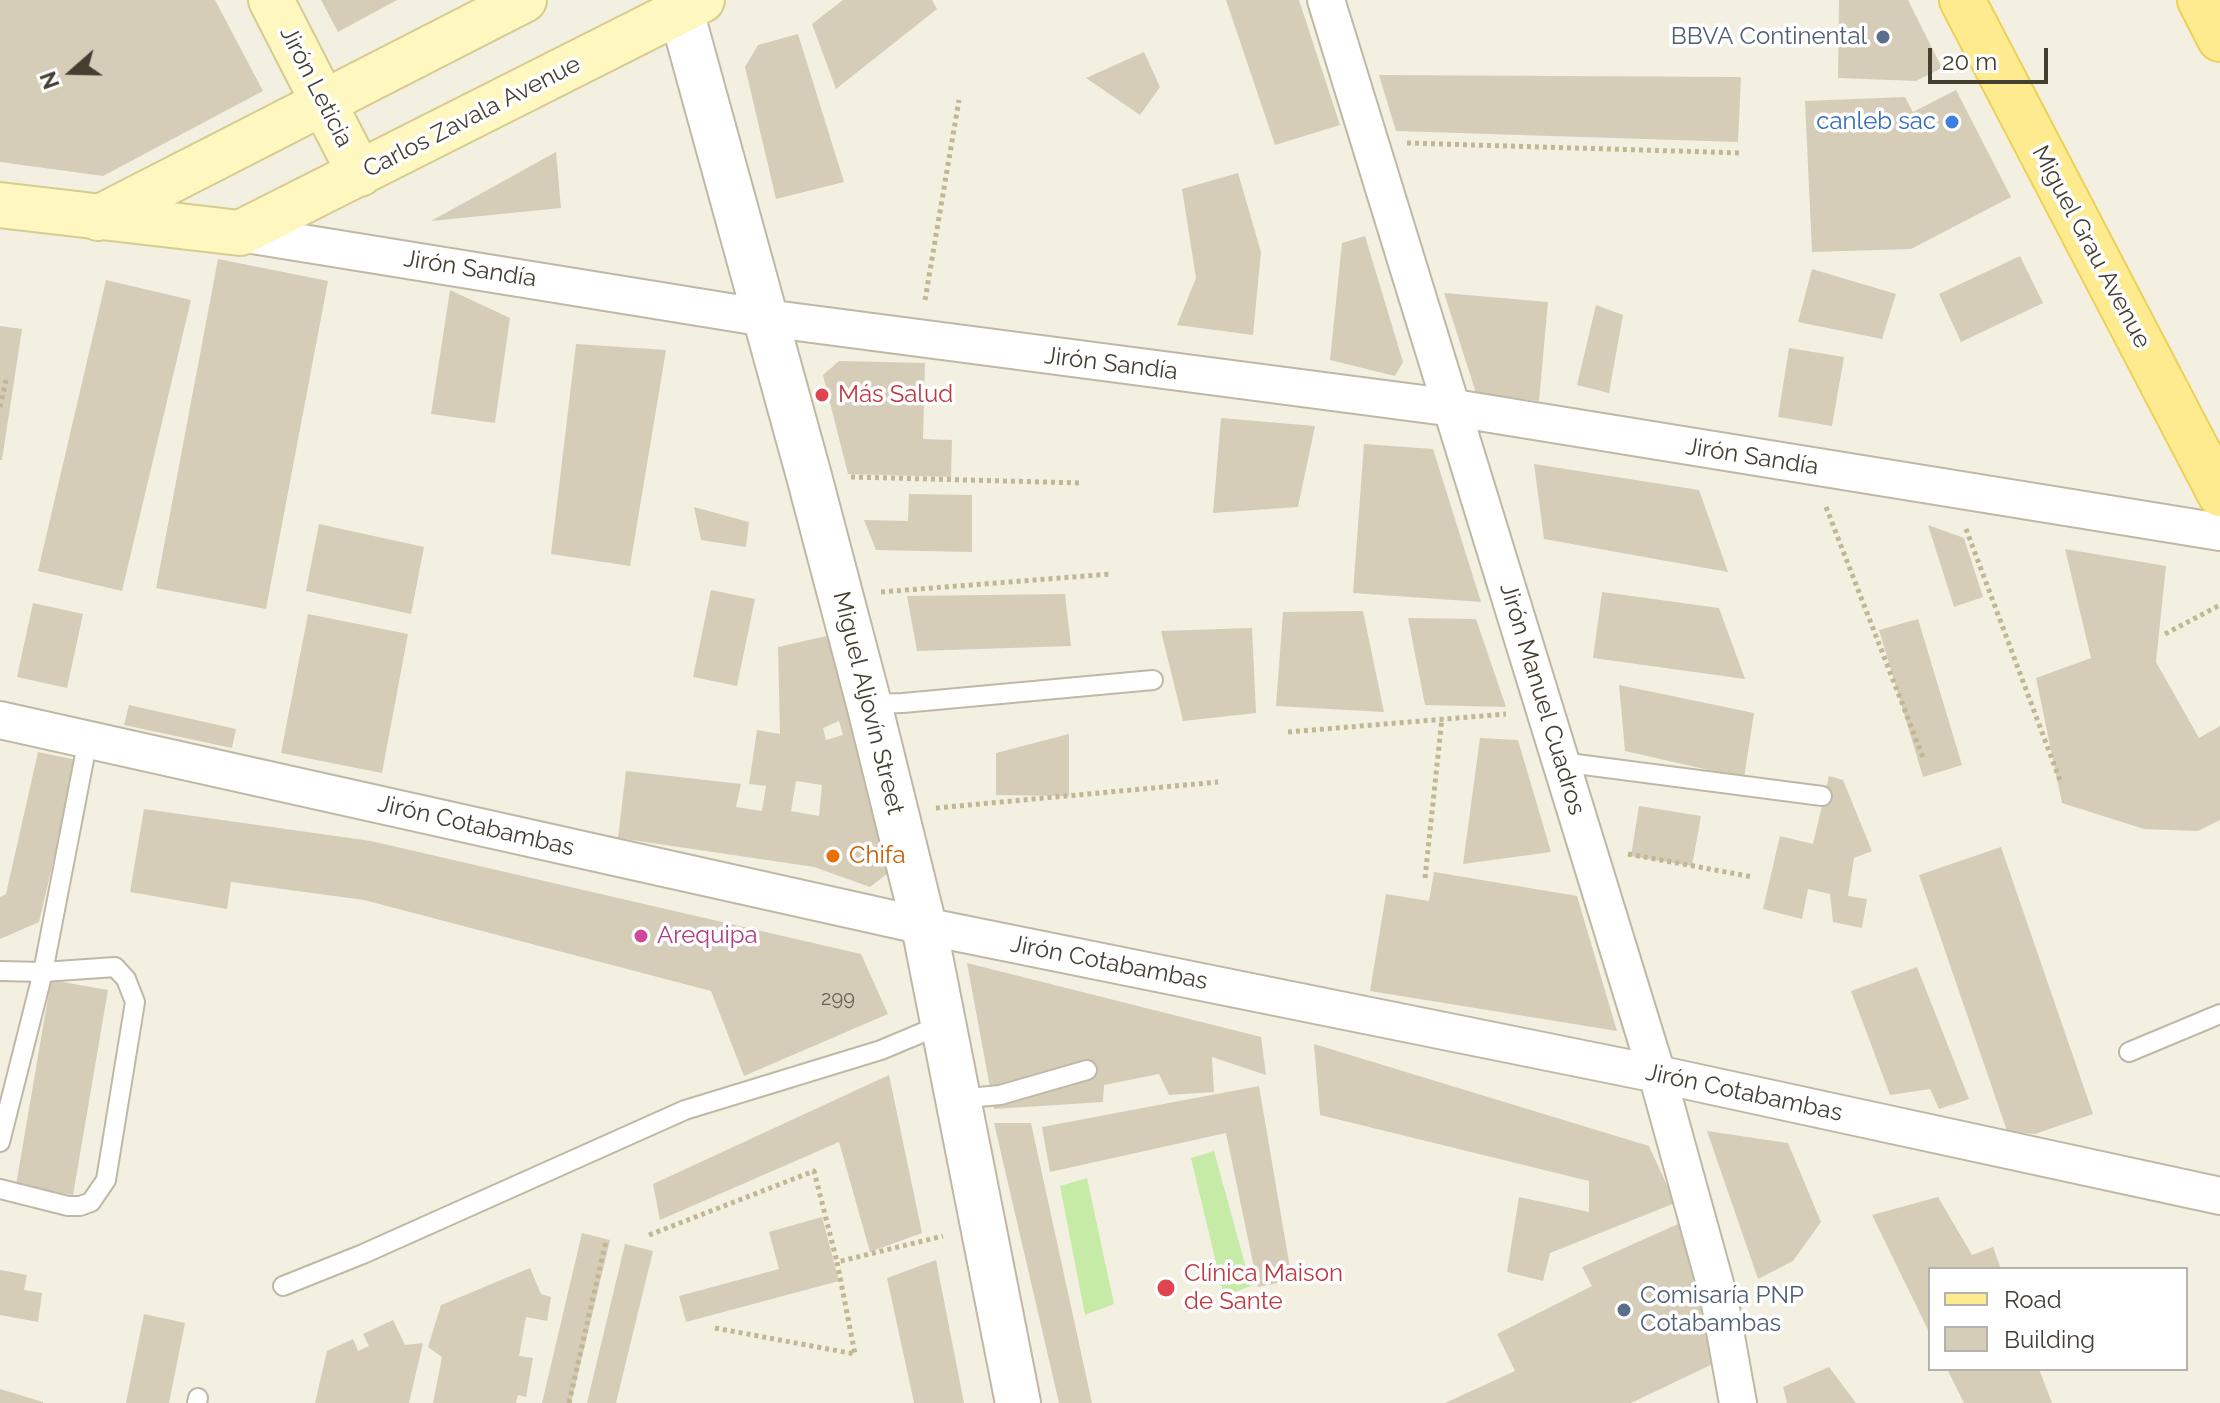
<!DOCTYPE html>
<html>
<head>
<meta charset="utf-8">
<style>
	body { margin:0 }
	#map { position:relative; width:2220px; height:1403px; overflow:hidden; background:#f3f0e2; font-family:Raleway,sans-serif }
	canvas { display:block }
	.legend { position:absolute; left:1928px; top:1267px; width:260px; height:104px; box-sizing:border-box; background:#fff; border:2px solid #b5b2ad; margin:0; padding:10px 14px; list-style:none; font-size:24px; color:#453f32 }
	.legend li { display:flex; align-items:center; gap:16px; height:40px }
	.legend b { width:40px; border:2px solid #b5b2ad }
	.north { position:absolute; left:32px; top:32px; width:80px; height:80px; -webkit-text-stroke:6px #fff; paint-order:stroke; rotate:250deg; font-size:22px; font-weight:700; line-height:32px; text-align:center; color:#453f32 }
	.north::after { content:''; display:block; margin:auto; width:28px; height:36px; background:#453f32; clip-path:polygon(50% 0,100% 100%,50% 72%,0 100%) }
	.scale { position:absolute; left:1928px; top:48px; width:120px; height:36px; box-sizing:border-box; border:4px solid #453f32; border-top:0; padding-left:10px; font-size:24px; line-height:28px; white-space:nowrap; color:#453f32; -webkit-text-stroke:6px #fff; paint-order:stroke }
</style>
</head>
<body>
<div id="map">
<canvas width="2220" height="1403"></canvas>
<ul class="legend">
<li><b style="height:10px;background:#ffeb8f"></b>Road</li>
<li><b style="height:22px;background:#d5cdb7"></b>Building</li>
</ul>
<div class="north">N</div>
<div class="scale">20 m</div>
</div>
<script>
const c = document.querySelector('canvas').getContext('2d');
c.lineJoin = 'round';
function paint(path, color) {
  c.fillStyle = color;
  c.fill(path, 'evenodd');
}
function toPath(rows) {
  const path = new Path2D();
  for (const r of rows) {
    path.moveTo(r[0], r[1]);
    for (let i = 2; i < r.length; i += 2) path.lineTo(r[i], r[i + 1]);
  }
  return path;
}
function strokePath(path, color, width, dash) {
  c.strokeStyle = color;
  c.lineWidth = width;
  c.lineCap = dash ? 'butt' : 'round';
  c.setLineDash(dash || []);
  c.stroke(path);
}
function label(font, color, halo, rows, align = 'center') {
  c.font = font + ' Raleway,sans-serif';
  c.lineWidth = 7;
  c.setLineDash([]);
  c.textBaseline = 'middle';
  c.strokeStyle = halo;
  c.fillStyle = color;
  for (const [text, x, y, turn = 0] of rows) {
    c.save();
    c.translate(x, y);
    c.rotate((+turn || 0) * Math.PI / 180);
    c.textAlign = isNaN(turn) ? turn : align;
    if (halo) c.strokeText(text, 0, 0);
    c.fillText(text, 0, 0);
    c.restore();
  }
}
paint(toPath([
	[1214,1151,1251,1286,1224,1296,1191,1158],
	[1087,1178,1114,1304,1085,1315,1060,1186]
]), '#c5eba7');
paint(toPath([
	[0,0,215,0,263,91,103,176,0,162],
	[321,0,397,0,338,32],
	[843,0,932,0,937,9,836,89,812,24],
	[1226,0,1299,0,1340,125,1275,145],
	[1839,0,1908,0,1942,68,1916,81,1838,78],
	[798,34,844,182,776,199,745,67,758,45],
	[1144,52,1160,87,1140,115,1086,78],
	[1379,75,1741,77,1738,142,1396,131],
	[1956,90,2011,197,1911,249,1812,252,1805,101,1905,97,1913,112],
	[556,152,561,208,431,221],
	[1238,173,1261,252,1253,335,1177,325,1196,278,1182,189],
	[1365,236,1403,362,1395,376,1330,360,1342,243],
	[2020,256,2043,303,1961,342,1939,294],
	[218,259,328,281,266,609,156,588],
	[1812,269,1896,294,1882,339,1798,322],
	[106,280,191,300,122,591,38,571],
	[450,290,510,318,495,423,431,414],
	[1444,293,1548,302,1539,401,1476,393],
	[1596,305,1623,315,1609,393,1577,385],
	[0,326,22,329,2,460,0,460],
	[576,344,666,350,630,566,551,554],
	[1789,348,1844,357,1832,426,1778,417],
	[839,361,925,363,923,439,952,440,951,477,848,474,823,375],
	[1221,418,1315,426,1298,507,1213,513],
	[1364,444,1433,449,1481,602,1353,593],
	[1534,464,1699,490,1728,572,1544,539],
	[909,494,972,495,972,552,876,550,864,520,908,521],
	[694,507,749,522,746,547,701,540],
	[319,524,424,547,411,614,306,591],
	[1928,525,1964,538,1983,597,1954,607],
	[2065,549,2166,566,2156,662,2199,738,2220,726,2220,820,2198,831,2144,829,2062,803,2036,678,2091,658],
	[711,590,755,599,737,686,693,677],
	[1602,592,1719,608,1745,679,1593,658],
	[1065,594,1071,646,917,651,907,596],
	[33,603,83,614,67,688,17,677],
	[1363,611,1384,712,1276,706,1283,612],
	[308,614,408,634,382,773,281,753],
	[1408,618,1476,619,1506,707,1425,705],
	[1918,619,1962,765,1923,777,1879,630],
	[1252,628,1256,713,1183,721,1161,631],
	[835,634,896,867,870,887,814,867,618,838,626,771,741,784,736,807,762,811,766,786,749,784,757,730,780,734,778,647],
	[839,721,843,735,826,740,823,728],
	[796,781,822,785,819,816,791,811],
	[1619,685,1754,713,1744,778,1625,751],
	[129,705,236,729,232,748,124,725],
	[1069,734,1069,796,996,795,996,753],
	[1480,738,1518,740,1551,852,1463,864],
	[38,752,77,760,39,922,0,939,0,897,6,894],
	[1829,776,1843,780,1872,851,1854,858,1848,896,1867,899,1862,928,1833,922,1830,894,1808,889,1802,919,1763,909,1780,836,1813,844],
	[1639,806,1701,816,1692,866,1631,856],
	[144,809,371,841,861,954,888,1014,744,1076,711,991,364,900,231,882,227,909,130,892],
	[2001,847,2093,1114,2035,1134,2007,1131,1919,875],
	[1434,872,1577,896,1617,1031,1370,991,1386,894,1429,901],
	[967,963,1261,1037,1266,1075,1212,1057,1214,1092,1169,1095,1159,1074,1104,1085,1103,1102,994,1109],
	[1917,967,1969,1099,1939,1109,1930,1089,1890,1095,1851,991],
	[51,980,108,990,73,1195,16,1185],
	[1314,1044,1649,1146,1675,1203,1550,1253,1543,1281,1507,1272,1519,1197,1589,1212,1589,1181,1320,1115],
	[889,1075,922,1233,870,1252,839,1142,660,1220,653,1184],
	[1259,1086,1292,1280,1258,1287,1226,1133,1050,1172,1042,1127],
	[994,1123,1031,1123,1092,1403,1059,1403],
	[1707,1131,1788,1143,1821,1222,1793,1261,1758,1279],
	[1938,1197,1972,1255,1993,1247,2001,1269,1930,1269,1930,1334,1872,1215],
	[822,1217,839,1281,686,1322,679,1296,779,1269,769,1232],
	[1678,1224,1719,1361,1631,1403,1445,1403,1515,1371,1497,1334,1592,1286,1582,1267],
	[582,1233,610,1240,571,1403,542,1403],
	[625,1244,653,1251,616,1403,587,1403],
	[936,1260,964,1403,914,1403,887,1278],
	[530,1268,541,1294,551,1297,547,1321,526,1317,519,1356,533,1358,526,1397,518,1395,516,1403,433,1403,442,1357,428,1347,441,1305],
	[0,1270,27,1275,24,1290,42,1293,38,1322,0,1315],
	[144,1314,185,1323,169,1403,126,1403],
	[393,1320,405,1345,423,1343,409,1403,315,1403,327,1351,353,1339,358,1351,369,1346,363,1334],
	[1829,1367,1856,1403,1787,1403,1783,1387],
	[1947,1369,2039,1369,2052,1403,1964,1403],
	[0,1389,43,1402,43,1403,0,1403]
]), '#d5cdb7');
const service = toPath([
	[869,704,903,703,1153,680],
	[1561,762,1822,796],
	[0,971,43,972,115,967,126,979,135,1002,106,1180,91,1202,80,1206,68,1206,0,1189],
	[2129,1052,2220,1014],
	[958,1099,1000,1095,1087,1070],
	[0,1142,43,972,88,739],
	[283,1286,363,1254,685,1110,881,1050,943,1024],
	[197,1403,198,1398]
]);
const minor = toPath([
	[1326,0,1657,1074,1719,1298,1738,1403],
	[240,233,766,318,1454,408,2220,532],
	[0,720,924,926,1657,1074,2220,1196]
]);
const tertiary = toPath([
	[681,11,809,476,869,704,924,926,1018,1403]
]);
const secondary = toPath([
	[271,0,360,174],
	[0,205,240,233,702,0],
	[98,218,524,0]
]);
const primary = toPath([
	[1962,0,2220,494],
	[2200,0,2220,39]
]);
strokePath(service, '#bfb8a4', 22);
strokePath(minor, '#bfb8a4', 40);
strokePath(tertiary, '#bfb8a4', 48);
strokePath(secondary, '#d6cc8e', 48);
strokePath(primary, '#edd056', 48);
strokePath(toPath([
	[1407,143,1742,153],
	[925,300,959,100],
	[0,407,6,380],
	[851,477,1082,483],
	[1826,507,1924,760],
	[1966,529,2061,783],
	[881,592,1111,574],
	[2165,634,2220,605],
	[1288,732,1506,714],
	[936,808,1218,782],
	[1628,854,1753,877],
	[1425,878,1442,718],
	[649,1235,814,1171,837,1262],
	[715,1328,855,1354,837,1262,943,1236],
	[569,1403,606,1241]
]), '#c2b794', 5, [4, 4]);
strokePath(service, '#fff', 18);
strokePath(minor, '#fff', 36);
strokePath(tertiary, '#fff', 44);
strokePath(secondary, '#fff7c0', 44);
strokePath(primary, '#ffeb8f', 44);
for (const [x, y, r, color] of [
	[1883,37,8,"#5c6f8a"],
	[1952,122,8,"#3f7fe0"],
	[822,395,8,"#e0444e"],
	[833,856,8,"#e8710a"],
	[641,936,8,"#d1479c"],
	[1166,1288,10,"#e0444e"],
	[1624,1310,8,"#5c6f8a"]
]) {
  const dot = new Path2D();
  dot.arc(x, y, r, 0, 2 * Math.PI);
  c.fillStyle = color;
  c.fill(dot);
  strokePath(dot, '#fff', 3);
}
label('20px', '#696253', null, [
	["299",838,999]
]);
label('24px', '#4e5e75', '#fff', [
	["BBVA Continental",1867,37],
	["Comisaría PNP",1640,1296,"left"],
	["Cotabambas",1640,1324,"left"]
], 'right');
label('24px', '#453f32', '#fff', [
	["Jirón Leticia",316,87,63],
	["Carlos Zavala Avenue",472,117,-27],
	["Miguel Grau Avenue",2091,247,62],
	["Jirón Sandía",470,269,9],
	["Jirón Sandía",1111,364,7],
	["Jirón Sandía",1752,457,9],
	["Jirón Manuel Cuadros",1542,699,73],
	["Miguel Aljovín Street",868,703,76],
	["Jirón Cotabambas",476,826,13],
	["Jirón Cotabambas",1109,963,11],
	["Jirón Cotabambas",1744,1093,12]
]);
label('24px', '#366cbe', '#fff', [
	["canleb sac",1936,122]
], 'right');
label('24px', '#be3a42', '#fff', [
	["Más Salud",838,395],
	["Clínica Maison",1184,1274],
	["de Sante",1184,1302]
], 'left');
label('24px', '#c56008', '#fff', [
	["Chifa",849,856]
], 'left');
label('24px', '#b23c85', '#fff', [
	["Arequipa",657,936]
], 'left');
</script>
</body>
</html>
